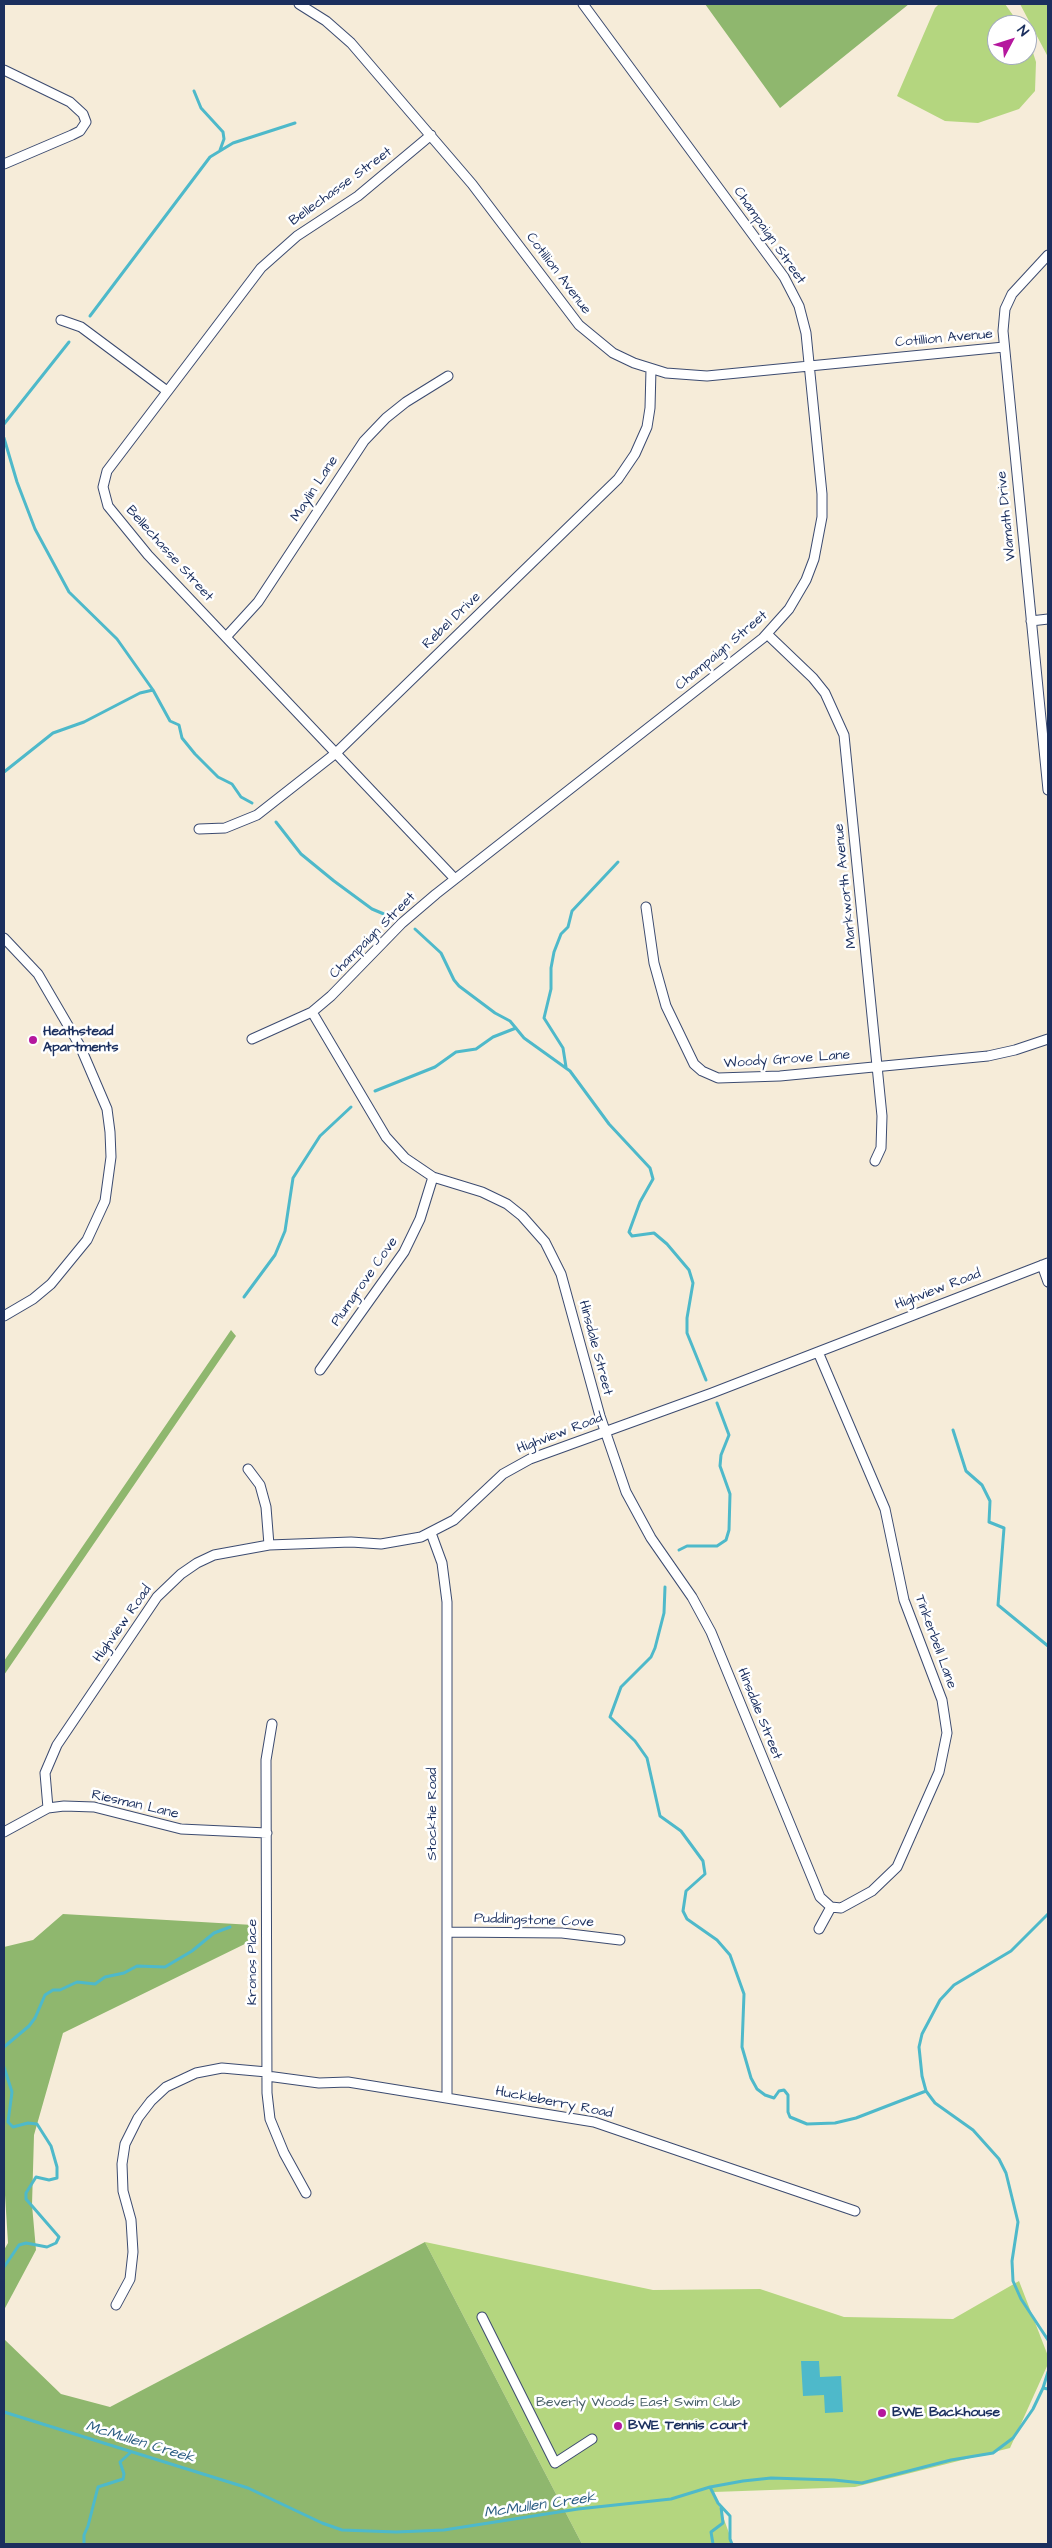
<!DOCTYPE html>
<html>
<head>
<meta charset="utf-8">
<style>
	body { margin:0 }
	#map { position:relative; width:1052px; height:2548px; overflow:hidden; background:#f6ecd9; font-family:"Architects Daughter",sans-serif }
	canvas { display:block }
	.frame { position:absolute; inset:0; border:5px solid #1b2f5e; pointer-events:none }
	.north { position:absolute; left:987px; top:15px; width:50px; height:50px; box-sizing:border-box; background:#fff; border:1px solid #a4acbf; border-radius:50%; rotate:50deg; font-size:14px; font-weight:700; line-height:20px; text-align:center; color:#1b2f5e }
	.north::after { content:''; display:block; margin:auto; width:18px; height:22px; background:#b5179e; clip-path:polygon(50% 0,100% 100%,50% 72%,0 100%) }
</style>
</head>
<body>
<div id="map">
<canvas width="1052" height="2548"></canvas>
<div class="frame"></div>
<div class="north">N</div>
</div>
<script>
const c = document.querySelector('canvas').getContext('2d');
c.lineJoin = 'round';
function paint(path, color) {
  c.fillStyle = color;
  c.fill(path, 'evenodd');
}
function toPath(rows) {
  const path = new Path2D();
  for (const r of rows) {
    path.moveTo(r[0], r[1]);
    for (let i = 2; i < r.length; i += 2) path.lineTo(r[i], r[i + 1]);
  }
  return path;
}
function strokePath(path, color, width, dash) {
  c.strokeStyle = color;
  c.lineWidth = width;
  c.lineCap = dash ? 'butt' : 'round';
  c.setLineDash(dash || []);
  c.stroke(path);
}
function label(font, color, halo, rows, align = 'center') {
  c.font = font + ' "Architects Daughter",sans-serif';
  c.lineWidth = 5;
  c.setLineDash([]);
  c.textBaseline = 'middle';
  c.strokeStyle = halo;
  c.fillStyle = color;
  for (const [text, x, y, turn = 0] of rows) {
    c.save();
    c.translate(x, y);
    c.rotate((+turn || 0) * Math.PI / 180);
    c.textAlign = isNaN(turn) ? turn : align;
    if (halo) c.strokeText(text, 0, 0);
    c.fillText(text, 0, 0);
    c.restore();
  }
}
paint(toPath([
	[939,4,1005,4,1020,25,997,25,997,55,1027,55,1027,34,1036,62,1035,91,1019,109,978,123,945,121,897,96,935,8],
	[1020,4,1048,4,1048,57],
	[425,2242,653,2290,760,2289,844,2317,953,2319,1019,2281,1048,2356,1048,2364,1010,2448,855,2487,714,2492,733,2544,582,2544]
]), '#b4d67f');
paint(toPath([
	[705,4,909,4,780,108],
	[231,1330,236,1336,4,1675,4,1661],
	[63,1914,253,1925,253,1940,63,2033,34,2135,32,2205,36,2250,4,2310,4,2250,8,2243,4,2179,4,1947,33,1940],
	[425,2242,582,2544,4,2544,4,2339,61,2394,110,2407]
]), '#8fb76e');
paint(toPath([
	[801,2361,819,2361,820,2377,841,2376,843,2412,825,2413,824,2395,803,2396]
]), '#4eb9ca');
strokePath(toPath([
	[194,91,201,108,223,132,224,139,220,150],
	[90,316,210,157,233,143,295,123],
	[4,424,69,342],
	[4,438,17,482,35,529,69,592,117,639,153,690,170,721,179,725,182,738,195,754,218,777,232,784,241,797,252,803],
	[4,772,53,733,84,722,140,693,153,690],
	[276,822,301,854,334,881,372,909,391,917],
	[415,929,441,953,454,980,459,986,495,1013,510,1021,524,1038,570,1071,609,1124,650,1168,653,1179,640,1202,629,1232,632,1236,654,1233,667,1244,689,1270,693,1283,687,1318,687,1333,706,1380],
	[566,1067,563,1048,544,1018,551,989,551,968,554,952,561,934,568,927,572,911,618,862],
	[375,1091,435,1067,456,1052,476,1049,493,1037,516,1028],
	[244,1297,275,1255,285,1231,293,1178,320,1136,351,1107],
	[953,1430,966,1471,982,1485,990,1501,989,1522,1004,1528,998,1605,1048,1646],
	[679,1550,687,1546,717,1546,726,1540,729,1530,730,1494,720,1466,721,1455,729,1435,717,1403],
	[665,1587,664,1613,655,1648,651,1657,621,1687,610,1717,635,1741,647,1758,660,1816,681,1831,703,1861,705,1874,686,1891,683,1911,687,1919,717,1940,730,1955,744,1994,742,2047,751,2078,757,2089,765,2095,774,2098,779,2091,784,2090,788,2095,788,2112,790,2117,807,2124,835,2123,856,2118,926,2091],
	[1048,1914,1011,1951,954,1985,940,2000,922,2034,919,2047,922,2076,926,2091,935,2103,973,2130,999,2159,1006,2173,1018,2222,1012,2261,1013,2281,1021,2299,1048,2340],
	[4,2047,29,2026,35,2018,45,1995,53,1990,60,1990,77,1982,95,1984,105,1977,124,1973,137,1966,165,1967,192,1951,214,1933,230,1927],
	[4,2067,12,2092,8,2122,13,2127,28,2123,37,2124,51,2146,57,2167,57,2178,49,2180,36,2177,26,2193,26,2199,59,2237,56,2243,47,2247,26,2243,19,2245,4,2267],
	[1043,2388,1048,2389],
	[4,2412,248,2488,322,2523,342,2530,396,2532,444,2530,578,2509,671,2499,710,2487,743,2481,771,2478,834,2480,862,2483,951,2460,993,2453,1013,2438,1033,2409,1043,2388,1048,2372],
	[710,2487,718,2503,730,2516,730,2539,732,2544],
	[84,2544,84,2535,88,2526,98,2487,123,2479,124,2474,120,2462,130,2453],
	[713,2544,711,2532,723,2523,721,2507]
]), '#4eb9ca', 3);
const street = toPath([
	[299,4,326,21,351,43,472,184,579,325,613,353,634,363,666,373,707,376,1004,347],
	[4,70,70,102,83,114,86,122,80,131,72,135,4,164],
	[431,135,358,196,297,236,261,268,107,471,103,487,108,506,148,555,455,879],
	[1048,255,1012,294,1005,309,1003,331,1048,790],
	[61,320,81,327,167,391],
	[1031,621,1048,619],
	[767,634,813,678,825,693,844,735,882,1116,881,1148,875,1161],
	[226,637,258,602,364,441,386,418,406,402,448,376],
	[199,829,225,828,257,815,336,753,618,479,635,454,647,427,650,408,651,369],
	[646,907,654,963,666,1006,694,1064,702,1071,718,1078,780,1076,988,1056,1015,1050,1048,1039],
	[4,938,38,974,80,1046,107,1109,110,1132,111,1157,105,1201,87,1240,51,1284,33,1299,4,1316],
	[312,1012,386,1137,405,1158,433,1177,482,1192,507,1204,522,1216,545,1242,561,1274,600,1416,626,1492,651,1538,692,1597,711,1632,820,1897,831,1907],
	[252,1039,312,1012,331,996,402,923,436,894,763,638,789,609,806,580,814,559,822,517,822,494,806,333,799,306,784,277,583,4],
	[1042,1265,1048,1282],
	[818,1352,885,1509,904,1600,942,1700,947,1733,939,1772,897,1867,872,1891,841,1908,831,1907],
	[320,1370,404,1252,420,1219,433,1177],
	[248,1469,260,1485,266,1507,269,1545],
	[431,1533,442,1563,447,1602,447,2097],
	[272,1724,266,1760,267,2093,270,2119,284,2153,306,2193],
	[48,1808,45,1773,57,1745,157,1597,181,1574,197,1563,214,1555,269,1545,351,1542,381,1544,421,1537,454,1520,503,1474,530,1459,712,1393,1048,1263],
	[4,1832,48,1808,64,1806,94,1807,181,1829,267,1833],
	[819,1929,831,1907],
	[447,1932,562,1933,620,1940],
	[267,2076,319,2083,348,2082,594,2122,855,2211],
	[116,2305,130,2279,133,2252,131,2220,123,2191,122,2164,125,2144,138,2118,151,2101,166,2087,196,2073,222,2068,267,2072],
	[482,2317,555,2463,592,2439]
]);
strokePath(street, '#3c4b70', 11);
strokePath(street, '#fff', 9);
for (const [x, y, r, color] of [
	[33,1040,5,"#b5179e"],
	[882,2413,5,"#b5179e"],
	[618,2426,5,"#b5179e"]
]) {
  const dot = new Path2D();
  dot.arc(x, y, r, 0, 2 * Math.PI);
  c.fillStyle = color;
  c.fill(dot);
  strokePath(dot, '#fff', 2);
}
label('14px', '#1b2f5e', '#fff', [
	["Bellechasse Street",341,187,-36],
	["Champaign Street",769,236,55],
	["Cotillion Avenue",558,274,53],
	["Cotillion Avenue",944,339,-5],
	["Maylin Lane",315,489,-57],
	["Wamath Drive",1007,516,-96],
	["Bellechasse Street",169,554,48],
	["Rebel Drive",452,621,-44],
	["Champaign Street",722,651,-40],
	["Markworth Avenue",846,886,-96],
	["Champaign Street",373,936,-45],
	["Woody Grove Lane",787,1060,-4],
	["Plumgrove Cove",365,1282,-55],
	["Highview Road",938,1290,-21],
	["Hinsdale Street",595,1348,75],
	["Highview Road",560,1434,-21],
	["Highview Road",123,1624,-55],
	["Tinkerbell Lane",935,1642,70],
	["Hinsdale Street",759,1714,68],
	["Riesman Lane",135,1805,13],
	["Stocktie Road",433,1814,-90],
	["Puddingstone Cove",534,1921,2],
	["Kronos Place",253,1962,-90],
	["Huckleberry Road",554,2103,11]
]);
label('bold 14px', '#1b2f5e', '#fff', [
	["Heathstead",43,1032],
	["Apartments",43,1048],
	["BWE Backhouse",892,2413],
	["BWE Tennis court",628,2426]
], 'left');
label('14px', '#496168', '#fff', [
	["Beverly Woods East Swim Club",638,2403]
]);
label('italic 15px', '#2d5f84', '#fff', [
	["McMullen Creek",140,2443,17],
	["McMullen Creek",540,2506,-8]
]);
</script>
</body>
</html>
